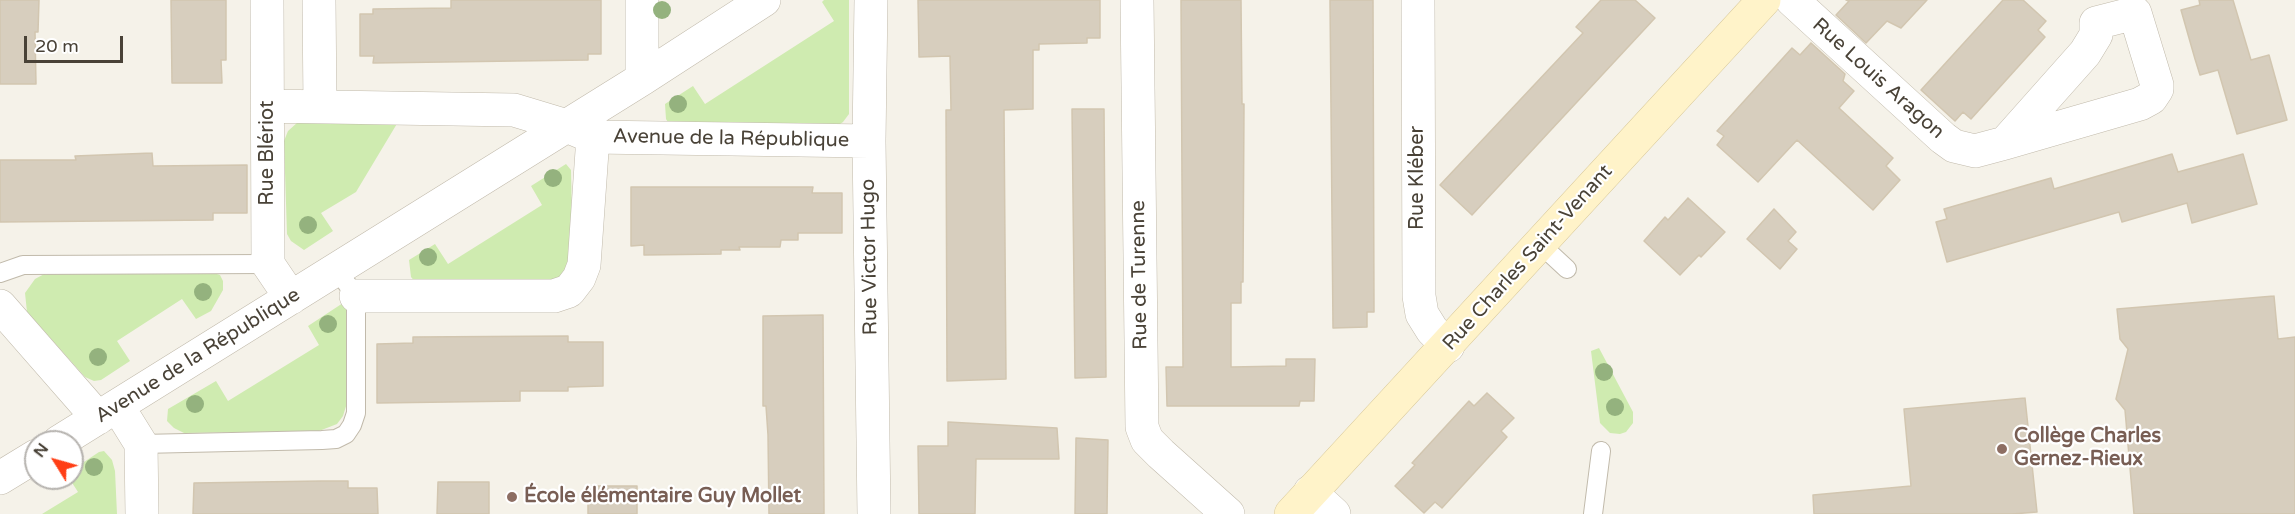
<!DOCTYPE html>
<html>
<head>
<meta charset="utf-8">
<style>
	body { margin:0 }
	#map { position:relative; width:2295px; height:514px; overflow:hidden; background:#f5f2e9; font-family:"Varela Round",sans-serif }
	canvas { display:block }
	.north { position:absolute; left:24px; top:430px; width:60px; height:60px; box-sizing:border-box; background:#fff; border:2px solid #b6b3af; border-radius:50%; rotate:307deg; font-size:16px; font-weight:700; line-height:24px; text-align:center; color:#494237 }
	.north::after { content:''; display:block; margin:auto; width:21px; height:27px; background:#ff3f16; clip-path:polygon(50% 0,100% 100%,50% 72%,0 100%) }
	.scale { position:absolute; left:24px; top:36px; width:99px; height:27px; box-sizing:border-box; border:3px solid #494237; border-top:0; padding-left:8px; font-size:18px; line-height:21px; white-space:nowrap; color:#494237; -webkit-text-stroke:4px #fff; paint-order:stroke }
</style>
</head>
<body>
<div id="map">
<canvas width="2295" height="514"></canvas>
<div class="north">N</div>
<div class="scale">20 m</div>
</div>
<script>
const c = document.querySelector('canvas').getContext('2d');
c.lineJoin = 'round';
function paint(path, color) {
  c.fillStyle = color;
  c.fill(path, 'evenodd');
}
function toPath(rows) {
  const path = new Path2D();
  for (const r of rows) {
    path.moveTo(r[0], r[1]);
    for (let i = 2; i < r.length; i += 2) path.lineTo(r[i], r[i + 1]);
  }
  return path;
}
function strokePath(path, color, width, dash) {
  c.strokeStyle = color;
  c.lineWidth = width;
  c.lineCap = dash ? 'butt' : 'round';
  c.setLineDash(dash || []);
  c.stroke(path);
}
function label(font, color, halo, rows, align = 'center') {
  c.font = font + ' "Varela Round",sans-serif';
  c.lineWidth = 4.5;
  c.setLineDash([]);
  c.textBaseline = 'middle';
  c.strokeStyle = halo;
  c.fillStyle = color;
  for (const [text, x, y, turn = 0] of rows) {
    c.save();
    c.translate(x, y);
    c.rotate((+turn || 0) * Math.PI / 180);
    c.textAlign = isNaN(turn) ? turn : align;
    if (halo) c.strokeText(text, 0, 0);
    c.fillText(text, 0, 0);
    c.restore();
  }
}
paint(toPath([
	[824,0,849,0,849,114,843,122,837,126,669,124,666,119,665,104,693,86,705,104,834,21,822,2],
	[401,117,356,192,321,213,333,231,304,250,291,241,287,234,284,141,288,131,298,122],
	[566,164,571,170,573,264,562,282,416,283,411,277,409,260,435,244,448,264,542,205,531,186],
	[48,272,211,272,220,275,223,281,223,290,211,311,196,319,182,299,117,341,130,361,101,380,94,381,85,377,27,312,25,293,35,279],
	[343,303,348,309,347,403,343,416,337,424,319,431,184,433,174,428,167,421,168,409,216,381,228,401,319,345,308,326],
	[1599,348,1633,412,1633,423,1626,432,1620,434,1610,433,1600,423,1591,351],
	[104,451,112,460,115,471,117,514,42,514,78,492,69,478,72,478,72,470,99,452]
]), '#cfebb0');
const building = toPath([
	[0,0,39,0,38,32,35,32,36,84,0,84,0,0],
	[171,0,226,0,226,60,221,60,222,83,172,83,171,0],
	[451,0,601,0,601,54,588,54,588,60,373,63,374,56,360,56,360,14,373,14,373,9,451,8,451,0],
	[918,0,1100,0,1100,38,1087,38,1087,43,1039,44,1039,50,1033,50,1033,109,1004,110,1006,379,947,381,946,110,951,110,950,56,919,57,918,0],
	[1181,0,1241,0,1242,104,1244,104,1243,282,1241,282,1241,303,1231,303,1231,367,1286,366,1286,359,1315,359,1314,401,1300,401,1299,406,1167,406,1166,367,1183,367,1181,0],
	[1330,0,1373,0,1374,312,1367,312,1367,327,1333,328,1330,0],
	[1601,0,1635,0,1655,18,1472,215,1440,185,1583,33,1576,27,1601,0],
	[1846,0,1927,0,1901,28,1887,21,1866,43,1836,15,1849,1,1846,0],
	[2003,0,2023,0,2046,21,2038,30,2045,37,1971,119,1963,112,1955,121,1921,90,2003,0],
	[2199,0,2233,0,2251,60,2269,55,2287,120,2237,134,2218,70,2200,75,2195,59,2181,10,2200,5,2199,0],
	[1811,43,1845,74,1843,81,1854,91,1839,108,1893,158,1886,166,1900,180,1873,210,1797,140,1758,182,1717,145,1724,136,1717,131,1792,48,1800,55,1811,43],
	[1072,109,1104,109,1106,377,1075,378,1072,109],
	[152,153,153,166,247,165,247,213,213,213,213,220,0,222,0,160,76,160,75,156,152,153],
	[2172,154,2178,172,2243,154,2257,204,2192,223,2187,203,2122,222,2119,212,1947,262,1936,222,1947,219,1944,209,2051,178,2054,189,2172,154],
	[631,187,813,187,812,193,842,193,842,233,798,233,798,240,781,240,780,247,739,247,740,250,721,250,721,254,644,255,644,245,631,246,631,187],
	[1688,198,1725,232,1701,257,1699,255,1680,275,1644,241,1665,217,1668,220,1688,198],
	[1774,209,1796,232,1788,241,1797,249,1780,269,1747,239,1774,209],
	[2274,296,2278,339,2295,337,2295,514,2134,514,2125,410,2116,399,2128,349,2120,339,2117,309,2274,296],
	[823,315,824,514,769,514,768,435,766,406,763,406,763,316,823,315],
	[568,336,568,342,603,342,603,386,568,387,568,391,520,391,520,401,377,403,377,344,413,343,413,337,568,336],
	[1487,393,1514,418,1501,431,1507,437,1442,508,1435,502,1424,513,1395,486,1415,465,1412,463,1469,401,1474,406,1487,393],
	[2025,398,2037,512,2012,514,1814,514,1813,495,1911,486,1904,409,2025,398],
	[948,422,1057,428,1059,459,976,459,975,514,919,514,918,446,948,446,948,422],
	[1076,438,1108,440,1107,514,1075,514,1076,438],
	[321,481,348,481,348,488,377,488,378,514,193,514,194,483,321,481],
	[438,482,489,482,489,514,437,514,438,482],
	[588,486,637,486,637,514,588,514,588,486]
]);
paint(building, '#d7cebe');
strokePath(building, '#d2c6b0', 1.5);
const lane = toPath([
	[1540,244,1567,269],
	[0,273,23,265,268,264],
	[141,444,322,440,336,439,346,434,352,425,356,413,356,296,336,269],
	[1593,514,1601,451]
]);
const street = toPath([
	[267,0,268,264,291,298],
	[319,0,320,107],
	[871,0,869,141,874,514],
	[1137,0,1142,427,1147,440,1161,454,1228,514],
	[1418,0,1419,296,1422,314,1432,330,1448,346],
	[1792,0,1943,138,1954,146,1975,151,2005,143,2140,104,2151,98,2157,89,2157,85,2135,13,2096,23,2096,35,2085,53,2005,143],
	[642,79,642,0],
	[268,106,514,110,567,126,593,137,584,265,579,278,569,291,554,296,356,296],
	[593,137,869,141],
	[0,306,98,418],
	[118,407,141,444,142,514],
	[59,442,642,79,764,0],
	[0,478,36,456],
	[1310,492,1334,514]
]);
const secondary = toPath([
	[1291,514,1764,0]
]);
strokePath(lane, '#c1baab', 20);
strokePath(street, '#c1baab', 34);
strokePath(secondary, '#d7c797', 34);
strokePath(lane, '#fff', 18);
strokePath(street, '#fff', 33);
strokePath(secondary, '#fff3c9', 33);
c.fillStyle = '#94b27e';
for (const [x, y] of [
	[662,10],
	[678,104],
	[553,178],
	[308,225],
	[428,257],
	[203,292],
	[328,324],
	[98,357],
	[1604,372],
	[195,404],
	[1615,407],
	[94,467]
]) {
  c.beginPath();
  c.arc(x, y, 9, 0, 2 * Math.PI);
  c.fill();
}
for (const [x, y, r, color] of [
	[2002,449,6,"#8d6e63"],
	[512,497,6,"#8d6e63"]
]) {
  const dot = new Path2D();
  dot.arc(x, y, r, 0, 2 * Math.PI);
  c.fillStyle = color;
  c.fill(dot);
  strokePath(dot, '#fff', 2);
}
label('20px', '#494237', '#fff', [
	["Rue Louis Aragon",1878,79,42],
	["Avenue de la République",731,139,1],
	["Rue Blériot",268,153,-90],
	["Rue Kléber",1418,178,-90],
	["Rue Victor Hugo",870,257,-91],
	["Rue Charles Saint-Venant",1528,258,-48],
	["Rue de Turenne",1140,275,-91],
	["Avenue de la République",198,356,-32]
]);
label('bold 20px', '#785e54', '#fff', [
	["Collège Charles",2014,437],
	["Gernez-Rieux",2014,460],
	["École élémentaire Guy Mollet",524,497]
], 'left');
</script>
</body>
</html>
